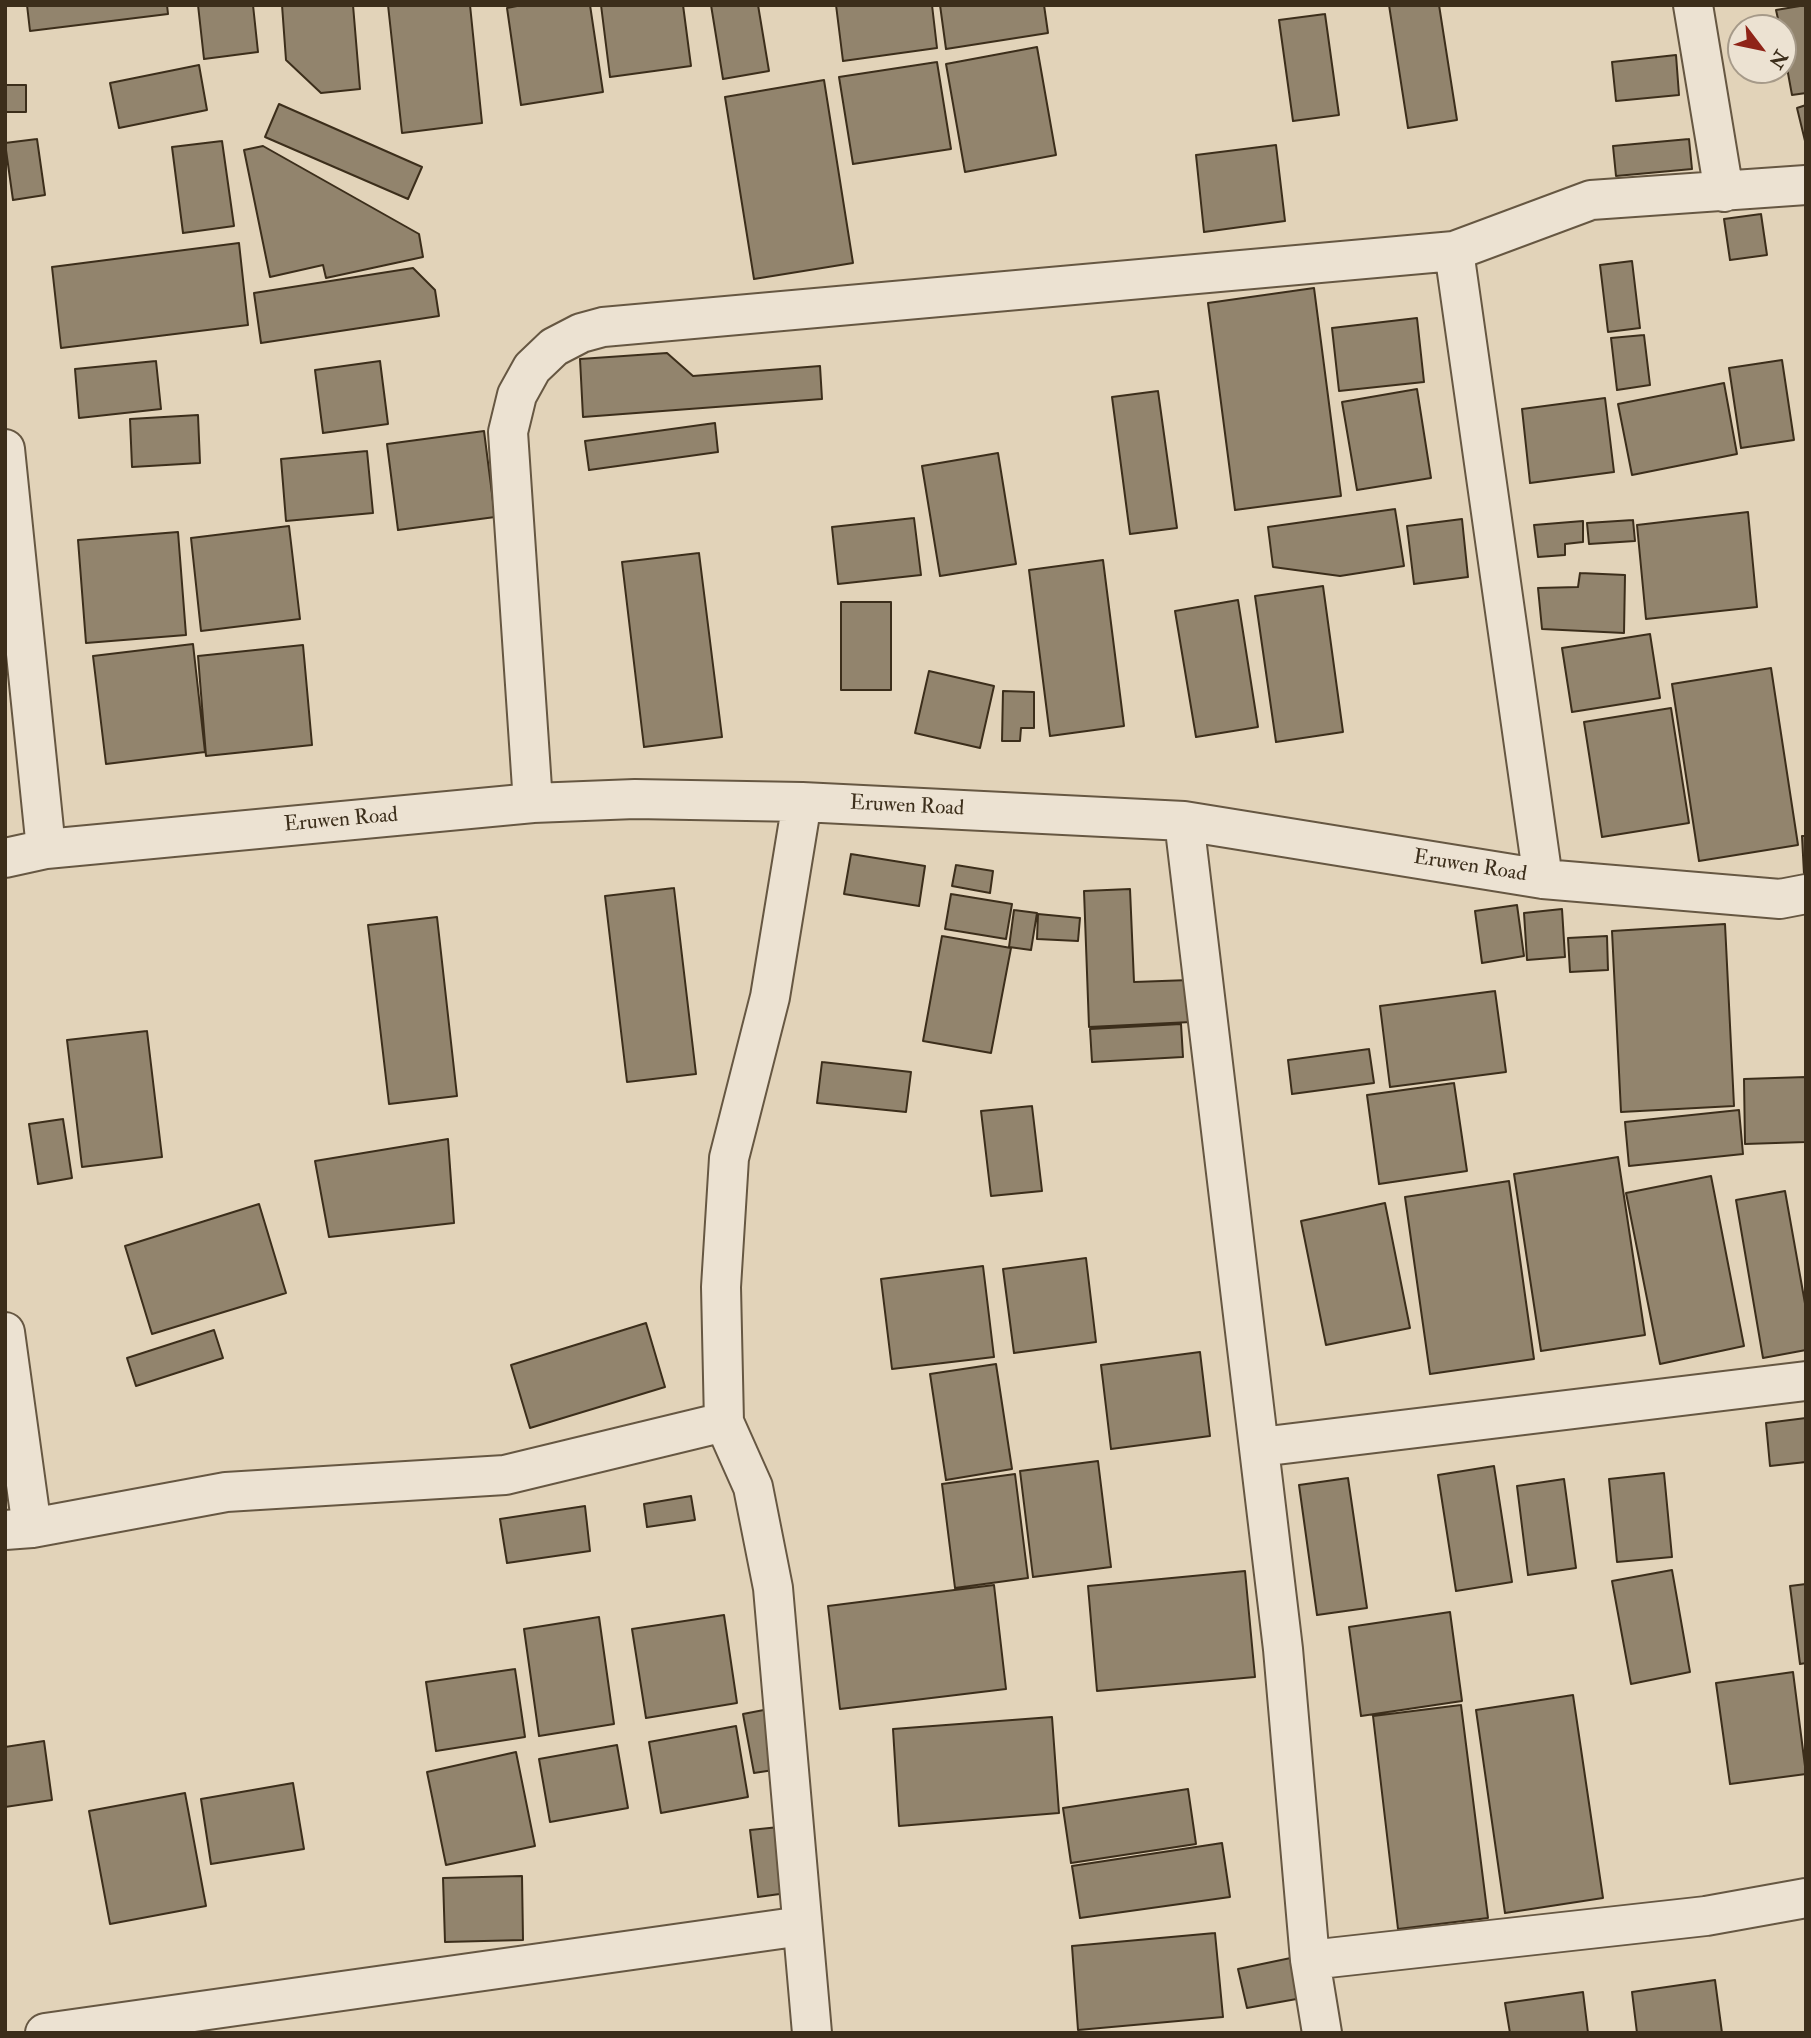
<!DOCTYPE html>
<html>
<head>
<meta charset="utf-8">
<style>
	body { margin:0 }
	#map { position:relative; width:1811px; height:2038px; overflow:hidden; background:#e2d3b9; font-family:"IM FELL Double Pica",serif }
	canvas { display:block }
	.frame { position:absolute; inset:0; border:7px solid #3c2e1b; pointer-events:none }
	.north { position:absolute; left:1727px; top:14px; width:70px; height:70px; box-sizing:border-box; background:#ece2d2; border:2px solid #a69a89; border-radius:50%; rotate:122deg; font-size:19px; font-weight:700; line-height:28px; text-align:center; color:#3c2e1b }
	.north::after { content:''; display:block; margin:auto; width:24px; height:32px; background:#8f2418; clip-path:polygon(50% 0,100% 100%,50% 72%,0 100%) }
</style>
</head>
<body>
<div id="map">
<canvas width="1811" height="2038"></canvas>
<div class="frame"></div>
<div class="north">N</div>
</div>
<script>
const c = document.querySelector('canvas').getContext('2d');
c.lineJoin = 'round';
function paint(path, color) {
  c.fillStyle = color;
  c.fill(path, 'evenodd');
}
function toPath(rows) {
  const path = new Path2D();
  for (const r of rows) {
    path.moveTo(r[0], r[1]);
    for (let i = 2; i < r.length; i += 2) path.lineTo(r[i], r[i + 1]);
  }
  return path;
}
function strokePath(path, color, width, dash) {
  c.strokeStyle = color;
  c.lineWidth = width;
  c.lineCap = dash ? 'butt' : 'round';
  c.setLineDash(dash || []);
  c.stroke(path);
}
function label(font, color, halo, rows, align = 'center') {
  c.font = font + ' "IM FELL Double Pica",serif';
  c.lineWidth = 6;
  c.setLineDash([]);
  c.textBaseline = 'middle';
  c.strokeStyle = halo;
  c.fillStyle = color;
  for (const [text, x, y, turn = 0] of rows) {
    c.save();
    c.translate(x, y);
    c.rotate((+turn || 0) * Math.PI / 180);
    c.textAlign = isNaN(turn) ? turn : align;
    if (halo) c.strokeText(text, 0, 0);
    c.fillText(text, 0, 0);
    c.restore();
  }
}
const building = toPath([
	[27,5,167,5,168,14,30,31,27,5],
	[198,5,253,5,258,52,204,59,198,5],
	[282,5,353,5,360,89,321,93,286,60,282,5],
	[388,5,470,5,482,123,402,133,388,5],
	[522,5,590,5,603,92,521,105,507,8,522,5],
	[601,5,683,5,691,66,610,77,601,5],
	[711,5,758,5,769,71,723,79,711,5],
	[836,5,932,5,937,48,843,61,836,5],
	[940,5,1044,5,1048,33,946,49,940,5],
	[1389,5,1439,5,1457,120,1408,128,1389,5],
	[1806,5,1806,93,1792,95,1783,46,1783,28,1780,28,1776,10,1806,5],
	[1325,14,1339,115,1293,121,1279,20,1325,14],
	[1037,47,1056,155,965,172,946,64,1037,47],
	[1676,55,1679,95,1616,101,1612,62,1676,55],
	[937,62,951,149,853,164,839,77,937,62],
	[199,65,207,110,119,128,110,83,199,65],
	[824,80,853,263,754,279,725,97,824,80],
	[5,85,26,85,26,112,5,112,5,85],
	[279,104,422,167,408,199,265,137,279,104],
	[1806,105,1806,145,1797,108,1806,105],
	[37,139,45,195,13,200,5,143,37,139],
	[1689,139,1692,169,1616,176,1613,146,1689,139],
	[222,141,234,226,183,233,172,147,222,141],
	[1276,145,1285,221,1204,232,1196,155,1276,145],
	[263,146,419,234,423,257,326,278,323,265,270,277,244,150,263,146],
	[1761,214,1767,255,1730,260,1724,219,1761,214],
	[239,243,248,325,61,348,52,267,239,243],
	[1632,261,1640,328,1608,332,1600,265,1632,261],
	[413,268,435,290,439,316,261,343,254,293,413,268],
	[1314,288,1341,496,1235,510,1208,303,1314,288],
	[1417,318,1424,382,1339,391,1332,328,1417,318],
	[1644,335,1650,385,1617,390,1611,338,1644,335],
	[667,353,693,376,820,366,822,399,583,417,580,359,667,353],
	[1782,360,1794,440,1741,448,1729,368,1782,360],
	[156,361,161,409,79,418,75,369,156,361],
	[380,361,388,424,323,433,315,370,380,361],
	[1724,383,1737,454,1632,475,1618,404,1724,383],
	[1417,389,1431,478,1357,490,1342,402,1417,389],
	[1158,391,1177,528,1130,534,1112,397,1158,391],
	[1605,398,1614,472,1530,483,1522,409,1605,398],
	[198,415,200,463,132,467,130,419,198,415],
	[715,423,718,452,589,470,585,441,715,423],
	[484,431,495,517,398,530,387,444,484,431],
	[367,451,373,513,286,521,281,459,367,451],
	[998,453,1016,564,940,576,922,466,998,453],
	[1395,509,1404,566,1340,576,1273,567,1268,527,1395,509],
	[1748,512,1757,607,1646,619,1637,525,1748,512],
	[914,518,921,575,838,584,832,527,914,518],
	[1462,519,1468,577,1414,584,1407,526,1462,519],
	[1633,520,1635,541,1589,544,1587,523,1633,520],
	[1583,521,1583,542,1565,544,1565,555,1538,557,1534,525,1583,521],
	[289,526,300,619,201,631,191,538,289,526],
	[178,532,186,635,86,643,78,540,178,532],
	[699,553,722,737,644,747,622,562,699,553],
	[1103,560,1124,726,1050,736,1029,570,1103,560],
	[1580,573,1625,575,1624,633,1542,629,1538,588,1578,587,1580,573],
	[1323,586,1343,732,1276,742,1255,596,1323,586],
	[1238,600,1258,727,1196,737,1175,611,1238,600],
	[841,602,891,602,891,690,841,690,841,602],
	[1650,634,1660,698,1572,712,1562,648,1650,634],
	[193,644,205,752,106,764,93,656,193,644],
	[303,645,312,745,206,756,198,656,303,645],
	[1771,668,1798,845,1699,861,1672,684,1771,668],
	[929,671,994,686,980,748,915,733,929,671],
	[1003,691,1034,692,1034,728,1021,728,1020,741,1002,741,1003,691],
	[1671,708,1689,823,1602,837,1584,722,1671,708],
	[1802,836,1806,836,1806,874,1804,874,1802,836],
	[851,854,925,866,919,906,844,894,851,854],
	[956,865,993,871,990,893,952,886,956,865],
	[674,888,696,1074,627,1082,605,896,674,888],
	[1130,889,1134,982,1190,980,1191,1022,1089,1027,1084,891,1130,889],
	[951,894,1012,904,1006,939,945,929,951,894],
	[1517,905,1524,956,1482,963,1475,911,1517,905],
	[1562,909,1565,957,1527,960,1524,913,1562,909],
	[1014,910,1037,913,1031,950,1009,947,1014,910],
	[1038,914,1080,918,1078,941,1037,939,1038,914],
	[437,917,457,1096,389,1104,368,925,437,917],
	[1725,924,1734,1106,1621,1112,1612,931,1725,924],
	[942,936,1011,948,991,1053,923,1041,942,936],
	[1607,936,1608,970,1570,972,1568,938,1607,936],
	[1495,991,1506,1072,1390,1087,1380,1006,1495,991],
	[1181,1024,1183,1057,1092,1062,1090,1029,1181,1024],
	[147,1031,162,1157,82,1167,67,1040,147,1031],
	[1369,1049,1374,1083,1292,1094,1288,1060,1369,1049],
	[822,1062,911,1072,906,1112,817,1103,822,1062],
	[1806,1077,1806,1142,1745,1144,1744,1079,1806,1077],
	[1454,1083,1467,1171,1379,1184,1367,1095,1454,1083],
	[1032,1106,1042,1191,991,1196,981,1111,1032,1106],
	[1739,1110,1743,1154,1629,1166,1625,1122,1739,1110],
	[63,1119,72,1178,38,1184,29,1124,63,1119],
	[448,1139,454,1223,329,1237,315,1161,448,1139],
	[1618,1157,1645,1335,1541,1351,1514,1174,1618,1157],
	[1711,1176,1744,1346,1660,1364,1626,1193,1711,1176],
	[1509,1181,1534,1359,1430,1374,1405,1197,1509,1181],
	[1785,1191,1806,1309,1806,1350,1763,1358,1736,1200,1785,1191],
	[1385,1203,1410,1328,1326,1345,1301,1221,1385,1203],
	[259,1204,286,1293,152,1334,125,1246,259,1204],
	[1086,1258,1096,1342,1014,1353,1003,1269,1086,1258],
	[983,1266,994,1357,892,1369,881,1279,983,1266],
	[646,1323,665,1387,530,1428,511,1365,646,1323],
	[214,1330,223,1358,136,1386,127,1358,214,1330],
	[1200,1352,1210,1436,1111,1449,1101,1365,1200,1352],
	[996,1364,1012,1469,946,1480,930,1374,996,1364],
	[1806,1418,1806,1462,1770,1466,1766,1423,1806,1418],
	[1098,1461,1111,1567,1033,1577,1020,1471,1098,1461],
	[1494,1466,1512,1582,1456,1591,1438,1475,1494,1466],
	[1664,1473,1672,1557,1617,1562,1609,1479,1664,1473],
	[1015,1474,1028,1578,955,1588,942,1484,1015,1474],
	[1348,1478,1367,1608,1317,1615,1299,1485,1348,1478],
	[1564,1479,1576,1568,1528,1575,1517,1486,1564,1479],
	[691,1496,695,1520,647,1527,644,1504,691,1496],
	[585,1506,590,1551,507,1563,500,1519,585,1506],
	[1672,1570,1690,1672,1631,1684,1612,1581,1672,1570],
	[1245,1571,1255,1677,1097,1691,1088,1586,1245,1571],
	[1806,1584,1806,1663,1800,1664,1790,1586,1806,1584],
	[994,1585,1006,1689,840,1709,828,1606,994,1585],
	[1450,1612,1462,1701,1361,1716,1349,1627,1450,1612],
	[724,1615,737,1703,646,1718,632,1629,724,1615],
	[599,1617,614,1724,539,1736,524,1629,599,1617],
	[515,1669,525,1737,436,1751,426,1682,515,1669],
	[1793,1672,1806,1774,1730,1784,1716,1683,1793,1672],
	[1573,1695,1603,1898,1505,1913,1476,1710,1573,1695],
	[1461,1705,1488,1918,1398,1929,1373,1716,1461,1705],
	[769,1709,780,1769,754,1773,743,1714,769,1709],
	[1052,1717,1059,1813,899,1826,893,1729,1052,1717],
	[736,1726,748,1797,661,1813,649,1742,736,1726],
	[44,1741,52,1800,5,1807,5,1747,44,1741],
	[617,1745,628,1808,550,1822,539,1759,617,1745],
	[516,1752,535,1846,446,1865,427,1772,516,1752],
	[293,1783,304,1849,211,1864,201,1799,293,1783],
	[1188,1789,1196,1844,1071,1863,1063,1808,1188,1789],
	[185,1793,206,1906,110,1924,89,1811,185,1793],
	[779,1827,787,1893,758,1897,750,1830,779,1827],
	[1222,1843,1230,1897,1080,1918,1072,1866,1222,1843],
	[522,1876,523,1940,445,1942,443,1878,522,1876],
	[1215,1933,1223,2017,1078,2030,1072,1946,1215,1933],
	[1305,1955,1313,1996,1247,2008,1238,1969,1305,1955],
	[1715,1980,1722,2033,1637,2033,1632,1992,1715,1980],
	[1583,1992,1588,2033,1510,2033,1505,2003,1583,1992]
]);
paint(building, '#92846d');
strokePath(building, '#3c2e1b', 2);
const minor = toPath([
	[1693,5,1724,192],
	[1454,251,1543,879],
	[5,449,46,849],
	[802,802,770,997,729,1158,721,1287,724,1422,753,1487,773,1588,812,2033],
	[533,803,508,432,517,395,532,368,554,347,581,333,603,327,1454,251,1591,200,1806,185],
	[1184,821,1283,1649,1310,1960,1322,2033],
	[5,858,46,849,533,803,635,799,802,802,1184,821,1543,879,1780,899,1806,894],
	[5,1332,32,1528],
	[1260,1447,1806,1381],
	[5,1530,32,1528,226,1492,505,1475,724,1422],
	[1310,1960,1706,1916,1806,1898],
	[45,2033,802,1926]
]);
strokePath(minor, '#665742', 42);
strokePath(minor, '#ece2d2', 38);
label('21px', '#3c2e1b', '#ece2d2', [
	["Eruwen Road",907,807,3],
	["Eruwen Road",341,821,-5],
	["Eruwen Road",1470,867,9]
]);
</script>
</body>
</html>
